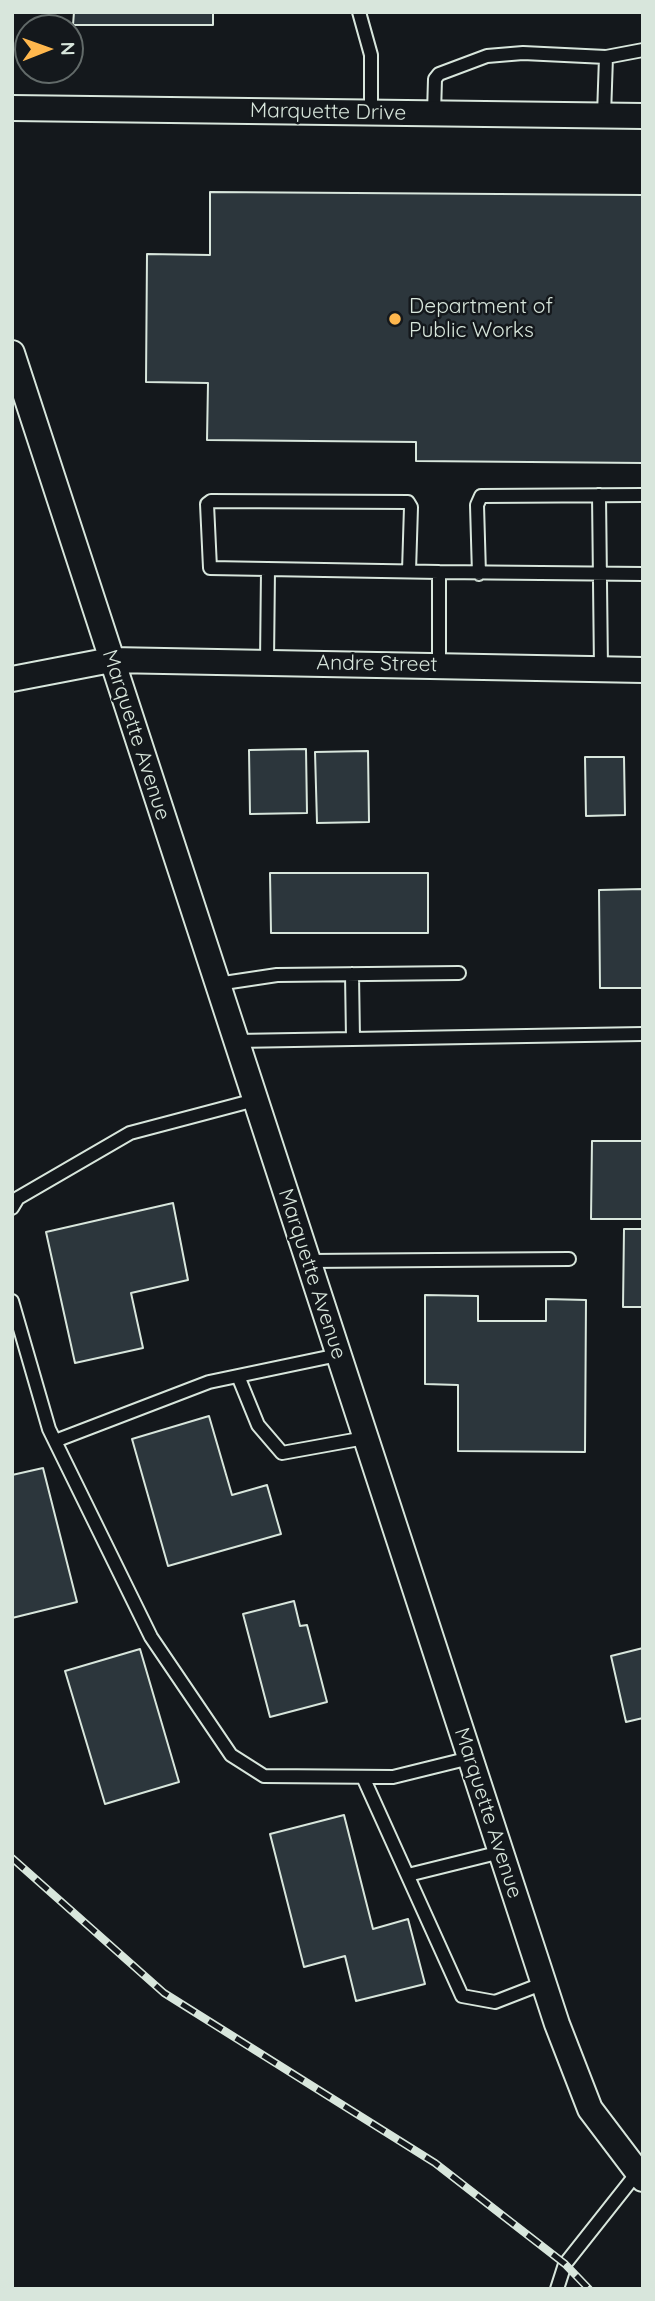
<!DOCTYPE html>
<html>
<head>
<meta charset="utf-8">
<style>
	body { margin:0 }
	#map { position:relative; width:655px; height:2301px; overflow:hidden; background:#14181c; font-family:Quicksand,sans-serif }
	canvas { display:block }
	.frame { position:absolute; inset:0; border:14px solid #d8e6dc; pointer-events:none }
	.north { position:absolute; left:14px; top:14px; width:70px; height:70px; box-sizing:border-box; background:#14181c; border:2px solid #626a69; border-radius:50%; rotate:89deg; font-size:19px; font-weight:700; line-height:28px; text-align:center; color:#d8e6dc }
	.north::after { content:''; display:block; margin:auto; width:24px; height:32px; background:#ffb74d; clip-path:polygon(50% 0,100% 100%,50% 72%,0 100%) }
</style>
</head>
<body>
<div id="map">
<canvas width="655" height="2301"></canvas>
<div class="frame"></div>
<div class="north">N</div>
</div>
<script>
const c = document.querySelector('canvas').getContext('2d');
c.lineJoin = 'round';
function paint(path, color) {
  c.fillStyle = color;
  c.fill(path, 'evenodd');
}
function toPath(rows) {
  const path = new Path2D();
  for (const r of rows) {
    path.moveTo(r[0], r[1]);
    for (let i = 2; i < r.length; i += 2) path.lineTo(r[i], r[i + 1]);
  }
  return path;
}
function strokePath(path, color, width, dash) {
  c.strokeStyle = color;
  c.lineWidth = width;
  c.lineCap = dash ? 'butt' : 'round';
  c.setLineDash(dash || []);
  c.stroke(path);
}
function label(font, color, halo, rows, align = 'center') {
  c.font = font + ' Quicksand,sans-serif';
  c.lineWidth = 5;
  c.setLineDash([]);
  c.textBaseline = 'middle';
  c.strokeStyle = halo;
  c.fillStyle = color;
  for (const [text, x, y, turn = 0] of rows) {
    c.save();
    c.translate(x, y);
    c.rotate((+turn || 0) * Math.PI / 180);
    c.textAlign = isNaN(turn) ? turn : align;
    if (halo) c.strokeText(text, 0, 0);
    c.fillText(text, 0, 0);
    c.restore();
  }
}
const building = toPath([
	[74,12,213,12,213,25,73,25,74,12],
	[210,192,643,195,643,463,416,461,416,442,207,440,208,383,146,382,147,254,210,255,210,192],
	[306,749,307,813,250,814,249,750,306,749],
	[368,751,369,822,317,823,315,752,368,751],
	[585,757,624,757,625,815,586,816,585,757],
	[270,873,428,873,428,933,271,933,270,873],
	[643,889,643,988,600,988,599,890,643,889],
	[592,1141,643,1141,643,1219,591,1219,592,1141],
	[173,1203,188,1280,131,1293,143,1348,75,1363,46,1232,173,1203],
	[624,1229,643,1229,643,1307,623,1307,624,1229],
	[425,1295,478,1296,478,1321,546,1321,546,1299,586,1300,585,1452,458,1451,458,1385,425,1384,425,1295],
	[209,1416,232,1495,267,1485,281,1534,168,1566,132,1439,209,1416],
	[43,1468,77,1602,12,1618,12,1475,43,1468],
	[294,1601,300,1626,307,1625,327,1702,270,1717,243,1614,294,1601],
	[643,1648,643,1718,626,1722,611,1656,643,1648],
	[140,1649,179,1782,105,1804,65,1671,140,1649],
	[344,1815,373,1929,408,1919,425,1984,356,2001,345,1956,304,1967,270,1834,344,1815]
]);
paint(building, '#2c363c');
strokePath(building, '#d8e6dc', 2);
const service = toPath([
	[359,12,371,55,371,112],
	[434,113,435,79,439,74,487,56,523,53,606,57],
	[604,115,606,57,643,50],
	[599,495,601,669],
	[409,571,411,507,408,502,211,501,207,504,210,568,439,572],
	[479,574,477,505,481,496,643,495],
	[267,662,268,569],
	[439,665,439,572,643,574],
	[352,974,353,1039],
	[217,984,277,975,459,973],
	[236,1041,643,1034],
	[12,1208,18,1198,130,1133,255,1100],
	[308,1261,569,1259],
	[12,1301,49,1429,151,1637,231,1755,264,1776,393,1777,470,1758],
	[238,1376,258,1425,282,1453,365,1438],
	[55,1441,209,1382,338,1355],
	[363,1777,462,1996,495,2002,544,1983],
	[408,1875,501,1852],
	[557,2289,565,2264,637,2173]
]);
const minor = toPath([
	[12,108,643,116],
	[12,353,557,2024,590,2109,643,2179],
	[12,679,111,660,643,670]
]);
strokePath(service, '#d8e6dc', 16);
strokePath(minor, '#d8e6dc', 28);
strokePath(service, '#14181c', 12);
strokePath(minor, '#14181c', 24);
const rail = toPath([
	[12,1858,164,1993,435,2163,565,2264,589,2289]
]);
strokePath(rail, '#d8e6dc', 8);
strokePath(rail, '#14181c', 5, [16]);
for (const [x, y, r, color] of [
	[395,319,7,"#ffb74d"]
]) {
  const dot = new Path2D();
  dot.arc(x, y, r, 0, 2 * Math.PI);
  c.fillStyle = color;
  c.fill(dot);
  strokePath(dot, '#14181c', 2.5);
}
label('21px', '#d8e6dc', '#14181c', [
	["Marquette Drive",328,112,1],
	["Andre Street",377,664,1],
	["Marquette Avenue",136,735,72],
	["Marquette Avenue",312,1274,72],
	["Marquette Avenue",488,1813,72]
]);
label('21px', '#d8e6dc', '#14181c', [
	["Department of",409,307],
	["Public Works",409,331]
], 'left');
</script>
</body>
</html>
